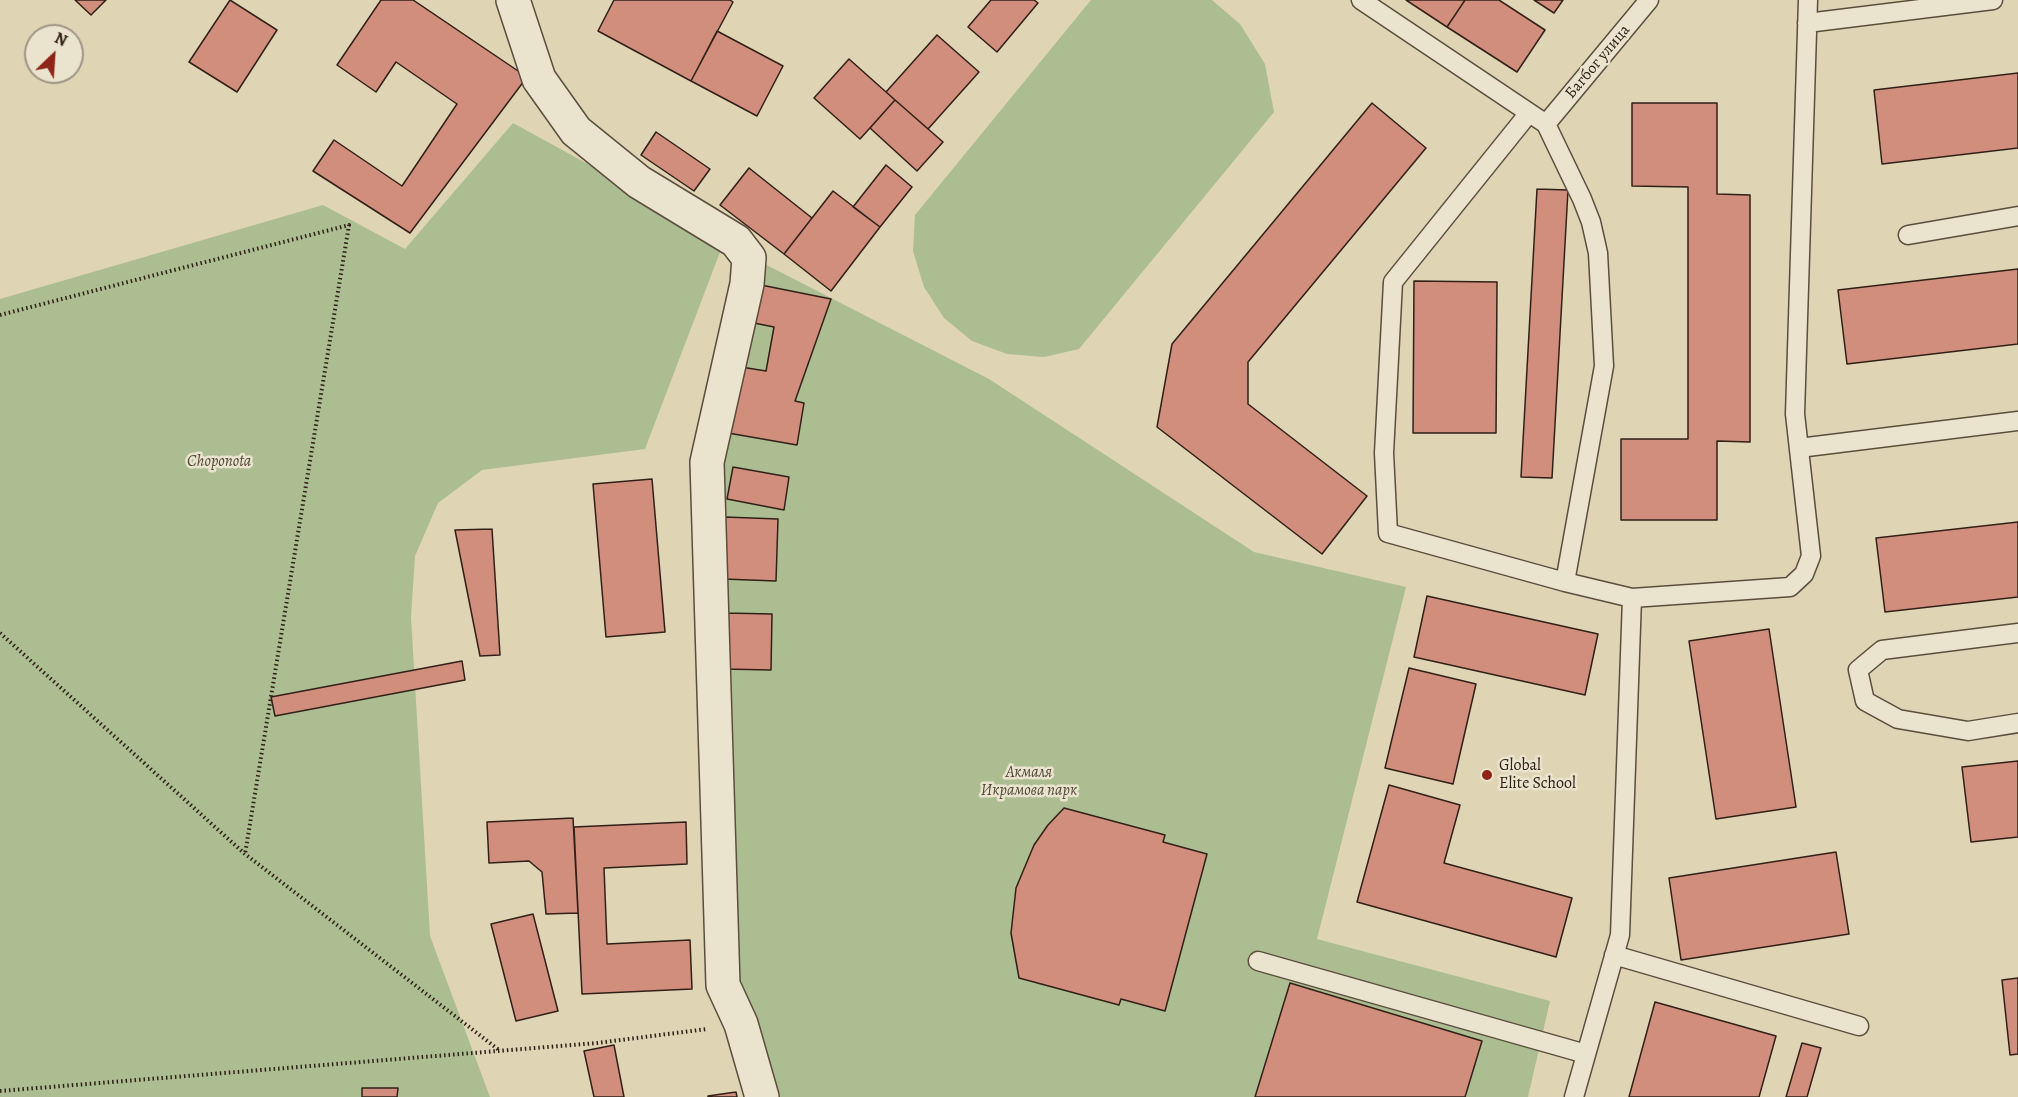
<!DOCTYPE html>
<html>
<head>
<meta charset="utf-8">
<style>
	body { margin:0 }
	#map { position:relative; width:2018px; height:1097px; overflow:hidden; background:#dfd4b3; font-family:Alegreya,serif }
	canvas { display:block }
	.north { position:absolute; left:24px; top:24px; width:60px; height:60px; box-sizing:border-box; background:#eae3ce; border:2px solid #a09585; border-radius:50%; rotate:25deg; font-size:16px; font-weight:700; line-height:24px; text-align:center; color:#312017 }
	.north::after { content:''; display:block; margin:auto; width:21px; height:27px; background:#8f2418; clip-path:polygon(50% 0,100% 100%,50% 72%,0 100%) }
</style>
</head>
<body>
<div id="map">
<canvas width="2018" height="1097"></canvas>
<div class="north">N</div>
</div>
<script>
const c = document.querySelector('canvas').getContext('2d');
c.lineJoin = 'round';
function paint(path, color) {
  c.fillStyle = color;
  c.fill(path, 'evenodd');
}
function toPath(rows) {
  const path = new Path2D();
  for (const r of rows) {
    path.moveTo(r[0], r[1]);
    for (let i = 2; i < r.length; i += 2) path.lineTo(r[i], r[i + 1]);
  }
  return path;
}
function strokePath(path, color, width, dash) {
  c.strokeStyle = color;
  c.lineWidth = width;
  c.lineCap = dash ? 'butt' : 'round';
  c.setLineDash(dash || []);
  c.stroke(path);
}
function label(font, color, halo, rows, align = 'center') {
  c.font = font + ' Alegreya,serif';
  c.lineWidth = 5;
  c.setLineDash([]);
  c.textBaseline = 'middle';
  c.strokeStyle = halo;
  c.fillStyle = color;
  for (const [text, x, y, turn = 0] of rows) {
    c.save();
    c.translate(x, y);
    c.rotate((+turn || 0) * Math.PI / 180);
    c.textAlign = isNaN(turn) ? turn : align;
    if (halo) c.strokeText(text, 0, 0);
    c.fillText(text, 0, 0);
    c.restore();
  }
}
paint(toPath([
	[1091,0,1212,0,1240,24,1265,64,1274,112,1079,349,1044,357,1007,354,972,341,944,318,924,287,913,251,915,215],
	[513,123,725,239,645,449,482,470,438,503,415,556,411,617,430,936,490,1097,0,1097,0,299,323,205,405,249],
	[751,257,989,379,1254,552,1406,587,1317,939,1550,1001,1528,1097,767,1097,730,996,689,468]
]), '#acbe91');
const building = toPath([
	[75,0,106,0,91,15,75,0],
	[230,0,277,30,237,92,189,62,230,0],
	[381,0,413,0,527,77,410,233,313,171,334,140,402,186,457,104,396,62,376,92,337,65,381,0],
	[614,0,730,0,733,2,691,81,598,31,614,0],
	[991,0,1034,0,1038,3,997,52,968,27,991,0],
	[1406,0,1465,0,1447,27,1406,0],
	[1465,0,1499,0,1545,30,1517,72,1447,27,1465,0],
	[1534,0,1563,0,1554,13,1534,0],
	[717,31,783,66,757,116,691,81,717,31],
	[937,35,979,72,928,129,886,92,937,35],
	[849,59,895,100,860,139,814,98,849,59],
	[2018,73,2018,148,1882,164,1874,90,2018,73],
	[895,100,943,142,917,171,870,128,895,100],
	[1372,103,1426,148,1248,362,1248,404,1367,496,1322,554,1157,427,1172,344,1372,103],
	[1632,103,1717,103,1717,194,1750,195,1750,442,1717,441,1717,520,1621,520,1621,439,1688,439,1688,187,1632,186,1632,103],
	[656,132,710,169,694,191,641,155,656,132],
	[886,165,912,187,880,227,853,207,886,165],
	[749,168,812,218,784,254,720,205,749,168],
	[1537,189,1568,190,1552,478,1521,477,1537,189],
	[833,191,880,227,831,291,784,254,833,191],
	[2018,269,2018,344,1847,364,1838,290,2018,269],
	[1414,281,1497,282,1496,433,1413,433,1414,281],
	[751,283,831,299,795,401,804,403,797,445,728,433,741,367,766,371,774,327,744,321,751,283],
	[733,467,789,477,784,510,727,499,733,467],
	[652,479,665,632,606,637,593,484,652,479],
	[725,517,778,519,776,581,723,579,725,517],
	[2018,522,2018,597,1885,612,1876,538,2018,522],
	[492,529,500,655,480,656,455,530,492,529],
	[1427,596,1598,634,1585,695,1414,657,1427,596],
	[726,613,772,614,771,670,724,669,726,613],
	[1769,629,1796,807,1716,819,1689,641,1769,629],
	[462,661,465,680,275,716,271,697,462,661],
	[1409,668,1476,684,1453,784,1385,768,1409,668],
	[2018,761,2018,837,1971,842,1962,767,2018,761],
	[1389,785,1460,805,1444,863,1572,898,1556,957,1357,902,1389,785],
	[1064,808,1165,835,1163,842,1207,854,1165,1011,1121,999,1119,1005,1019,978,1011,933,1016,888,1034,845,1048,825,1064,808],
	[573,818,578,913,546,914,542,872,529,861,489,863,487,822,573,818],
	[686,822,687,864,604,868,607,944,690,940,692,989,582,994,574,827,686,822],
	[1836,852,1849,934,1681,960,1669,878,1836,852],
	[533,914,558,1011,516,1021,491,924,533,914],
	[2018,978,2018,1054,2010,1055,2002,980,2018,978],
	[1290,983,1482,1041,1465,1097,1255,1097,1290,983],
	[1655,1002,1776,1036,1759,1097,1629,1097,1655,1002],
	[1802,1043,1821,1048,1807,1097,1786,1097,1802,1043],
	[614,1045,624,1097,594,1097,584,1051,614,1045],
	[362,1088,398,1088,397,1097,362,1097,362,1088],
	[736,1092,737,1097,708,1097,708,1096,736,1092]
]);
paint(building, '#d28e7d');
strokePath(building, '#312017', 1.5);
const service = toPath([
	[1361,0,1546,124,1582,199,1591,222,1598,253,1604,366,1565,582,1632,598,1790,587,1804,574,1811,556,1795,414,1808,0],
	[1807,23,1993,0],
	[1529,113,1393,282,1384,453,1388,533,1565,582],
	[1546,124,1649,0],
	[1908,235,2018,216],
	[1799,448,2018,421],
	[2018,633,1882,650,1858,670,1865,701,1898,719,1968,731,2018,723],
	[1614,955,1859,1026],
	[1258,961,1586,1054],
	[1574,1097,1620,935,1632,598]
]);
const minor = toPath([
	[513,0,539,79,576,131,639,182,736,241,749,258,747,284,707,462,723,985,741,1024,762,1097]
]);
strokePath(service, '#5c4d3e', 21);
strokePath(minor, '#5c4d3e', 36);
strokePath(toPath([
	[0,315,349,225,245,854],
	[0,633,245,854,499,1050],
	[0,1091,597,1043,707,1029]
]), '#312017', 4, [1.5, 3]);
strokePath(service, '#eae3ce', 18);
strokePath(minor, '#eae3ce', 33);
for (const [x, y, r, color] of [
	[1487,775,6,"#8f2418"]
]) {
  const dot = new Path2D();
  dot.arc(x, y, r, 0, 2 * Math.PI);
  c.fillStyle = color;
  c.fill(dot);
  strokePath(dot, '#eae3ce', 2);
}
label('16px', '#312017', '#eae3ce', [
	["Багбог улица",1598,62,-50]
]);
label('italic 16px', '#504836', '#eae3ce', [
	["Choponota",219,462],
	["Акмаля",1029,773],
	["Икрамова парк",1029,791]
]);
label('16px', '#312017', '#eae3ce', [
	["Global",1499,766],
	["Elite School",1499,784]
], 'left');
</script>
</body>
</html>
